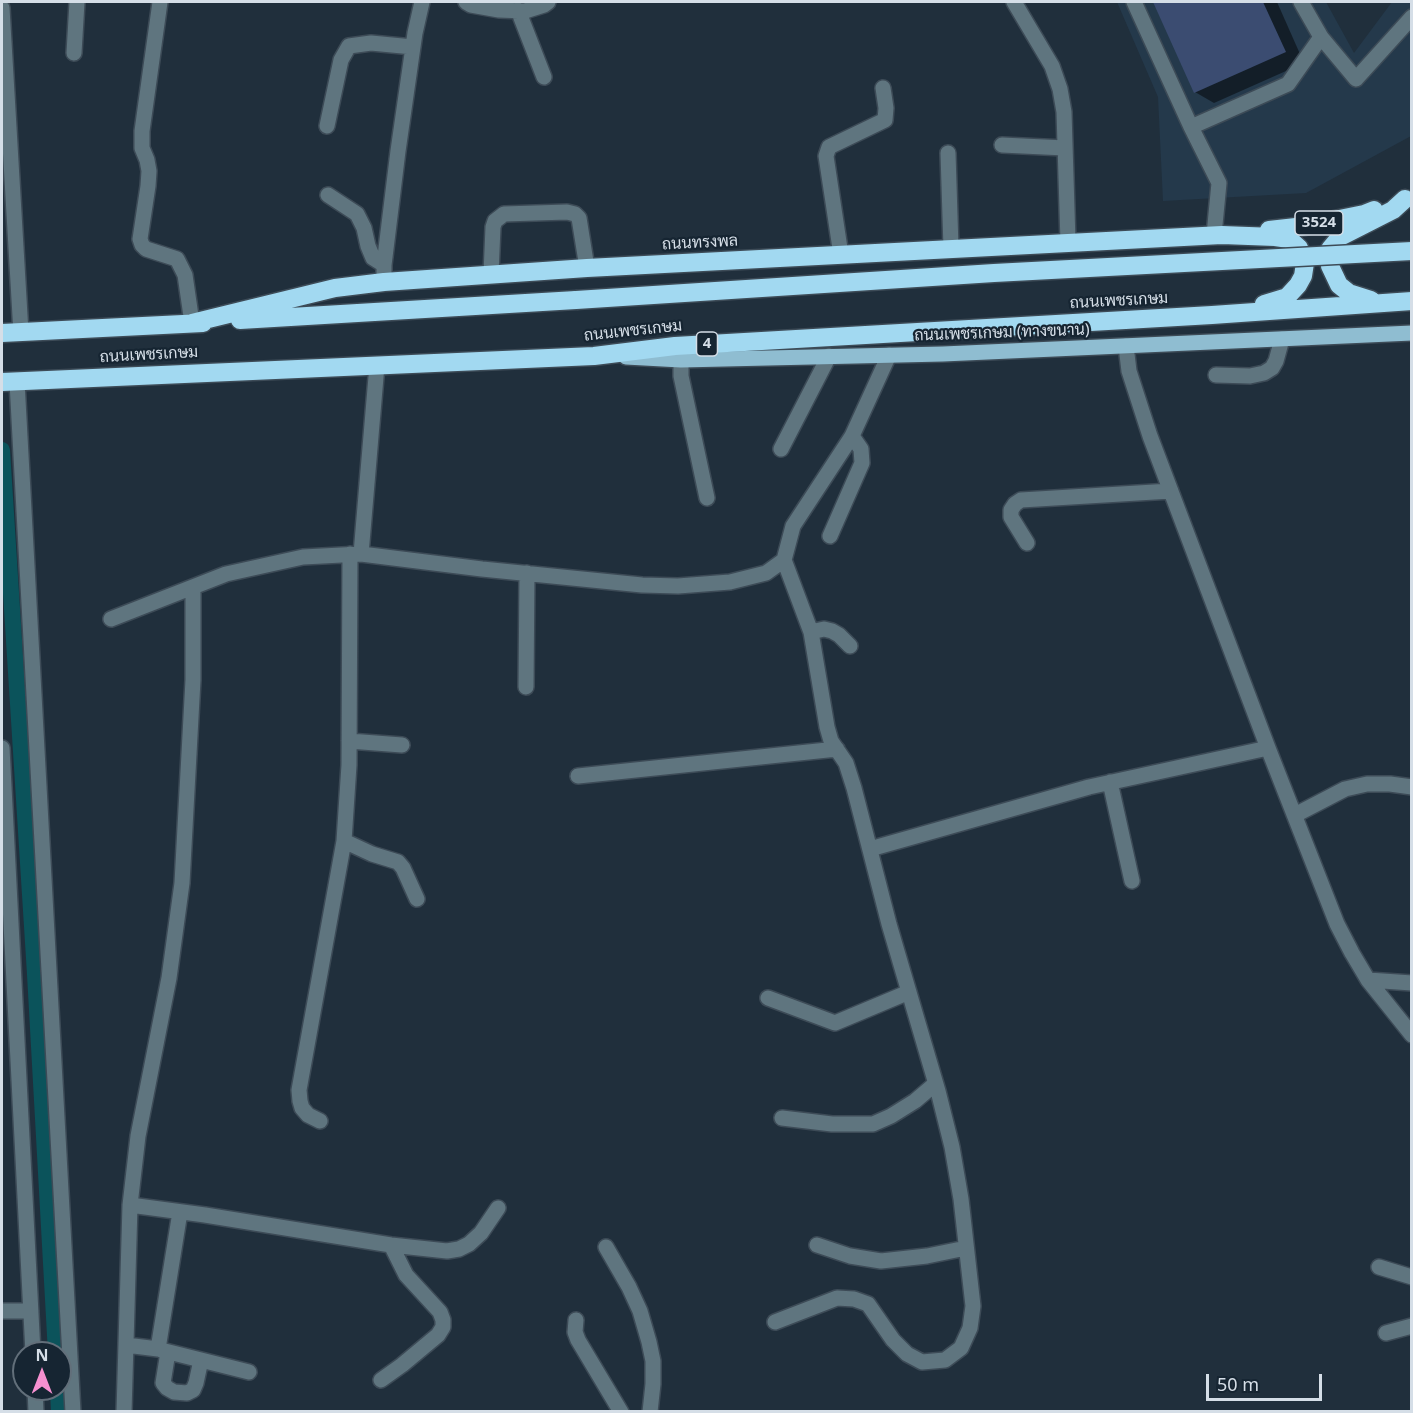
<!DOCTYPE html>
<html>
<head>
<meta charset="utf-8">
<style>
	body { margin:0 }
	#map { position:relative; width:1413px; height:1413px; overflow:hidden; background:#202f3c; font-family:"Noto Sans",sans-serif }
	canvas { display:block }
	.frame { position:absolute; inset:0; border:3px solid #d5dee7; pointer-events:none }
	.north { position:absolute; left:12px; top:1341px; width:60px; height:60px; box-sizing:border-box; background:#162532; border:2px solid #626f7a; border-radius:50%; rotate:0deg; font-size:16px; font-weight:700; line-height:24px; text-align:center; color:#d5dee7 }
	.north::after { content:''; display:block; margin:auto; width:21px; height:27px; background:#f690d0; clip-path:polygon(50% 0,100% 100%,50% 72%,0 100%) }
	.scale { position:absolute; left:1206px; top:1374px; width:116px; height:27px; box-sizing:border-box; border:3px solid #d5dee7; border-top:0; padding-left:8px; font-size:18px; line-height:21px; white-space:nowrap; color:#d5dee7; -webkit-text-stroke:4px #162532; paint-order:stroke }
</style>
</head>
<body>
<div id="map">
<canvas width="1413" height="1413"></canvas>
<div class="frame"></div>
<div class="north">N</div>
<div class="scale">50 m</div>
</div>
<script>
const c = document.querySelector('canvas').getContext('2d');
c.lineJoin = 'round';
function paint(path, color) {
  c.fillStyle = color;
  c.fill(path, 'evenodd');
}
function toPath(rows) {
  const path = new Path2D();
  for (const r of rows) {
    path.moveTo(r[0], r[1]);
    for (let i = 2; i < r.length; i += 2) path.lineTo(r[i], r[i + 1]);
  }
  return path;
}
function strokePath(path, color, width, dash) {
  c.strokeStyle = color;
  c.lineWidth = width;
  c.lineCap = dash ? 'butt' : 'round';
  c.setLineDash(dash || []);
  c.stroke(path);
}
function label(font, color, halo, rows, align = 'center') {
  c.font = font + ' "Noto Sans",Sarabun,sans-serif';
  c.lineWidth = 4.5;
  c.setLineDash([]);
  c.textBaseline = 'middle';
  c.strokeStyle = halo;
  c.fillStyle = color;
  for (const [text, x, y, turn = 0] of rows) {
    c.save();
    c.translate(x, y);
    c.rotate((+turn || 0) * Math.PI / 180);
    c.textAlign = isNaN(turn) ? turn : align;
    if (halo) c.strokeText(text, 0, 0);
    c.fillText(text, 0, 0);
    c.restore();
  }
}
paint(toPath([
	[1117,2,1326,2,1354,53,1392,2,1411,2,1411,136,1306,193,1163,201,1158,97]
]), '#24394b');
paint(toPath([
	[1154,2,1277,2,1304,63,1214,103,1195,92]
]), '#0007');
strokePath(toPath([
	[2,450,35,974,56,1353],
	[58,1389,59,1412]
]), '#0b535b', 16);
paint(toPath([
	[1153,2,1263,2,1286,52,1194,93]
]), '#3b4c71');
const minor = toPath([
	[160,2,142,131,142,148,147,160,149,171,148,186,140,239,142,245,146,249,177,259,185,275,192,323],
	[466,2,471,5,499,10,525,11,544,5,548,2],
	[1014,2,1052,66,1060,89,1064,112,1068,242],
	[1134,2,1191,127,1219,183,1214,235],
	[1301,2,1321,37,1356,79,1412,17],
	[2,8,21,333],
	[518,10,544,77],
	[74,53,77,2],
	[327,126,341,60,349,46,371,43,413,47],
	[1191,127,1288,84,1321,37],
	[1002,145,1065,148],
	[948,153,951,248],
	[328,195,357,214,364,228,368,246,373,258,384,265],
	[841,255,826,156,829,147,885,120,886,108,883,88],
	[491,274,493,227,495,221,504,214,567,212,575,214,579,218,587,268],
	[384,282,384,265,398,151,415,33,422,2],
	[1126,346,1129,371,1150,436,1268,748,1337,924,1352,953,1368,980,1412,1035],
	[681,360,681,376,707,498],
	[1216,375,1250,376,1264,373,1272,368,1276,361,1282,339],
	[17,382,73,1412],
	[781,449,829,356],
	[830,536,862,463,861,449,852,436],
	[1027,543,1011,517,1011,510,1015,504,1021,500,1171,491],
	[350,554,349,765,344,841,372,854,398,862,403,868,417,899],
	[361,554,377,365],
	[111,619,226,574,303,557,361,554,482,569,642,585,678,586,730,582,766,573,784,560],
	[811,632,824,629,832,631,839,635,850,646],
	[526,687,527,573],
	[349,741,402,745],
	[2,748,33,1353],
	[578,776,837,749],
	[1110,782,1132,881],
	[1295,815,1345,789,1367,784,1390,784,1412,787],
	[870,849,1089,787,1268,748],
	[1368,980,1412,983],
	[768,998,835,1023,909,992],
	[782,1118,832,1124,873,1124,891,1116,915,1101,935,1084],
	[320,1121,308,1115,302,1108,300,1101,299,1090,344,841],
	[130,1205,205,1215,391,1245,447,1251,459,1249,469,1244,481,1233,498,1208],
	[817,1245,850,1256,881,1261,927,1256,966,1248],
	[606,1247,629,1287,640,1311,649,1342,653,1361,653,1384,650,1412],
	[1379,1267,1412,1277],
	[2,1311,31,1311],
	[576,1320,575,1332,578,1340,621,1412],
	[775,1322,837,1298,854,1299,868,1304,893,1340,907,1354,922,1362,945,1360,961,1348,970,1328,973,1306,961,1199,952,1147,938,1091,889,924,854,788,846,763,831,741,827,727,811,632,784,560,793,526,852,436,889,355],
	[1386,1333,1412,1326],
	[126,1345,158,1349,180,1212],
	[161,1350,249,1372],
	[168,1352,163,1383,167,1388,174,1392,187,1393,193,1390,196,1383,201,1360],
	[381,1380,402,1365,438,1335,443,1327,443,1320,440,1312,406,1275,391,1245],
	[35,1389,36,1412],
	[124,1412,130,1205,138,1136,169,978,182,883,193,680,193,587]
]);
const major = toPath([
	[626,357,681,360,943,354,1412,333]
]);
const highway = toPath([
	[1269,230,1305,226,1364,214,1374,210],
	[1371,300,1349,293,1339,285,1330,266,1330,249,1340,237,1393,210,1405,199],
	[240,320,576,300],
	[192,323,335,288,384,282,587,268,1222,235,1275,237,1289,239,1299,248,1305,263,1303,276,1298,285,1287,297,1264,304],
	[2,333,203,323],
	[2,382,594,356,675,346,1212,315,1412,301]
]);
strokePath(minor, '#3d4b57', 18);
strokePath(major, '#3d4b57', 18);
strokePath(highway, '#3d4b57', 21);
strokePath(minor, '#5f757f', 15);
strokePath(major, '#8fbdd1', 15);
strokePath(highway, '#a2d9f1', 18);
const highwayBridge = toPath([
	[576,300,994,273,1412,251]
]);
strokePath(highwayBridge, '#3d4b57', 21, []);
strokePath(highwayBridge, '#a2d9f1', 18);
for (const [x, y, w] of [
	[1319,223,48],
	[707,344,21]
]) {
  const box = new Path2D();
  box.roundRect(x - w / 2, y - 12, w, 24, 4.5);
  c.fillStyle = '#162532';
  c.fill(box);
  strokePath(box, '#d5dee7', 1.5);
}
label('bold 15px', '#d5dee7', null, [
	["3524",1319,223],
	["4",707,344]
]);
label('16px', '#d5dee7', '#162532', [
	["ถนนทรงพล",700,243,-3],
	["ถนนเพชรเกษม",1119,301,-3],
	["ถนนเพชรเกษม",633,331,-6],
	["ถนนเพชรเกษม (ทางขนาน)",1002,333,-2],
	["ถนนเพชรเกษม",149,355,-3]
]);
</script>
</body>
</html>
